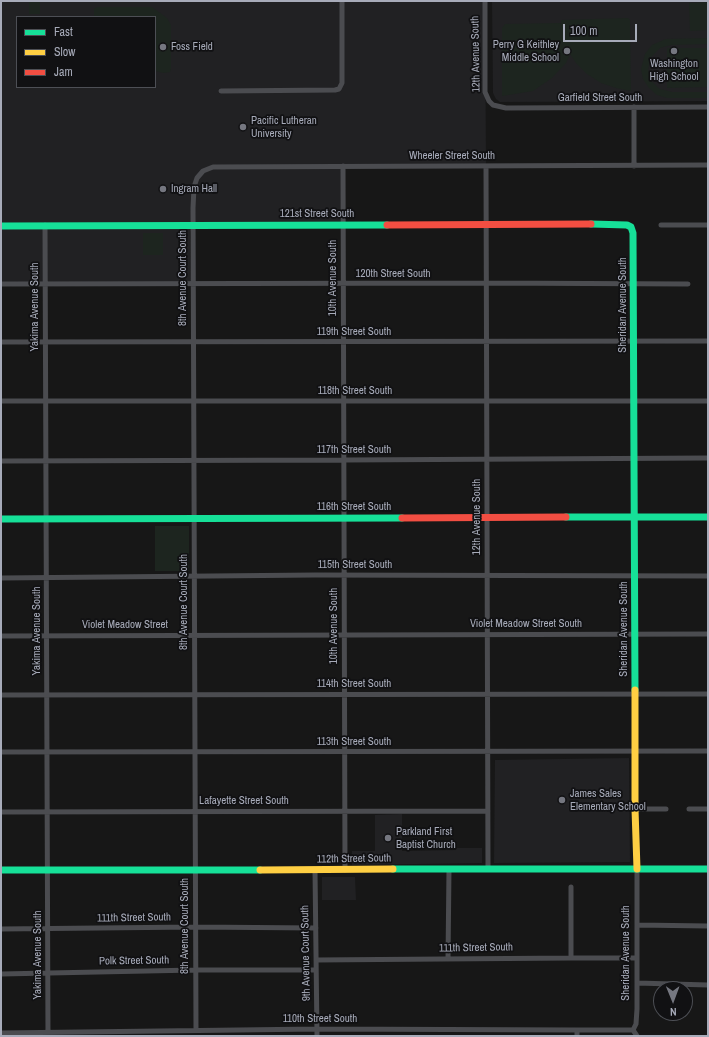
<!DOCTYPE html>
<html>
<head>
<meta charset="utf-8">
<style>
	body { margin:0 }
	#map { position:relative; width:709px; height:1037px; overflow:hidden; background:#171717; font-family:"Archivo Narrow",sans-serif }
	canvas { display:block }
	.frame { position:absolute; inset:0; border:2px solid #a7abb9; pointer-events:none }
	.legend { position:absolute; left:16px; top:16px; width:140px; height:72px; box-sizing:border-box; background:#111113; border:1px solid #4d4f55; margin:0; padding:5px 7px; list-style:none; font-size:12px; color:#a7abb9 }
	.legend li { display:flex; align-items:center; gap:8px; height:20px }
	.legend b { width:20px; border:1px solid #4d4f55 }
	.north { position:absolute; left:653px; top:981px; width:40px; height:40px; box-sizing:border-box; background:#111113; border:1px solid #4d4f55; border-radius:50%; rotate:179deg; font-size:11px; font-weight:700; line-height:16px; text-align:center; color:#a7abb9 }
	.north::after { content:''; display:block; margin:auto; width:14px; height:18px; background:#757780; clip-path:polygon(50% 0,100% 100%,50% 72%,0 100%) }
	.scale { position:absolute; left:563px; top:24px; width:74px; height:18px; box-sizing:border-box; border:2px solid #a7abb9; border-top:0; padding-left:5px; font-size:12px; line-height:14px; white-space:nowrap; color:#a7abb9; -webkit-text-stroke:3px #111113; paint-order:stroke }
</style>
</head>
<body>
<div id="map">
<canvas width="709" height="1037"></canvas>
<div class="frame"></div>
<ul class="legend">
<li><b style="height:5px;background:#16e098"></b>Fast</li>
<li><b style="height:5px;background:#ffcf43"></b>Slow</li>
<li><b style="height:5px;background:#f24e42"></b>Jam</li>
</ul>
<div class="north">N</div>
<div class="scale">100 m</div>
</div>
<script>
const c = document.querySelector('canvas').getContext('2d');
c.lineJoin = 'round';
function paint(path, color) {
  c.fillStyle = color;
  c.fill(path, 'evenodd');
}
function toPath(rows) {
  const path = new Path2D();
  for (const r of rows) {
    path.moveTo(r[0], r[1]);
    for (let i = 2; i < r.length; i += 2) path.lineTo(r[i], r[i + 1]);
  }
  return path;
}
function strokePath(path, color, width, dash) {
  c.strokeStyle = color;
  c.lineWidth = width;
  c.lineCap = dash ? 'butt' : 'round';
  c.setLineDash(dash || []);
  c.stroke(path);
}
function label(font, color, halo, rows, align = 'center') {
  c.font = font + ' "Archivo Narrow",sans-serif';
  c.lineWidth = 3.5;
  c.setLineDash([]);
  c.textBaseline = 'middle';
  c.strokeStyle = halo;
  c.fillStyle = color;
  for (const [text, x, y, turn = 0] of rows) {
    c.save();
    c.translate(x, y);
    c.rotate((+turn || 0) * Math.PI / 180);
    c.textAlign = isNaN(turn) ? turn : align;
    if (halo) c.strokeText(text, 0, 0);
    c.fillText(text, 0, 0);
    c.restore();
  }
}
paint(toPath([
	[1,1,485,1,486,166,343,166,343,225,193,225,190,232,191,281,1,282],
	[17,17,155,17,155,87,17,87],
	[492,1,708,1,708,101,500,102,496,99,493,93],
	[629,758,630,862,494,863,495,760],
	[402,814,402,851,456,850,456,848,482,848,482,863,352,865,352,851,375,851,375,815],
	[322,877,355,877,356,900,322,900]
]), '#212123');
paint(toPath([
	[29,1,40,1,40,14,29,14],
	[708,2,708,30,690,31,689,3],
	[97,7,152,7,167,18,171,25,171,69,170,72,164,73,155,71,155,17,94,17,94,9],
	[628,18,630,20,631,91,616,88,601,83,587,74,576,63,570,54,566,63,552,78,533,91,502,96,502,28,505,24,561,23,561,20],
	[708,38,708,44,671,45,660,48,651,57,648,69,651,81,660,89,672,92,708,92,708,98,667,98,657,95,649,88,643,79,641,69,645,54,652,45,666,39],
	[667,48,708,48,708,87,667,88],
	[143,233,163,233,163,255,143,255],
	[155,526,189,526,189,571,155,571]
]), '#1d251f');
strokePath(toPath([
	[485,1,485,92,489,101,493,105,506,108,708,107],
	[221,91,335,90,339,89,342,83,342,1],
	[634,107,634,166],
	[343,166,345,870],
	[486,166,488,869],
	[45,225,48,1036],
	[661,225,708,225],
	[1,284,486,283,688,284],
	[1,342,708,341],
	[1,401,708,401],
	[1,461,344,460,708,458],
	[1,578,315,575,708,576],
	[1,636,708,634],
	[1,695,708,694],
	[1,752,708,751],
	[635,809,666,809],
	[689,809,708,809],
	[1,812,488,811],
	[315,870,317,1036],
	[637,925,708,926],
	[1,929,195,927,316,928],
	[571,958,571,887],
	[448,959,449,869],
	[316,960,571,958,637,958],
	[1,974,195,970,316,970],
	[637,983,708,985],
	[196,1030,193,208,194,187,197,178,203,171,213,167,708,165],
	[633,1030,636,1024,637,1009,637,869],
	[1,1033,317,1029,577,1030,633,1030,637,1036],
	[577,1036,577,1030]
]), '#4b4c50', 5);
strokePath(toPath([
	[591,224,627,225,631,227,633,233,635,690],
	[1,226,387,225],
	[566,517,708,517],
	[1,519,402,518],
	[393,869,708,869],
	[1,870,260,870]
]), '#16e098', 7);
strokePath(toPath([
	[635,690,635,809,637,869],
	[260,870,393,869]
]), '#ffcf43', 7);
strokePath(toPath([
	[387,225,591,224],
	[402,518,566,517]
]), '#f24e42', 7);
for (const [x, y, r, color] of [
	[163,47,4,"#757780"],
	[567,51,4,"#757780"],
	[674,51,4,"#757780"],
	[243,127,4,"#757780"],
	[163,189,4,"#757780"],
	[562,800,4,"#757780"],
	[388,838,4,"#757780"]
]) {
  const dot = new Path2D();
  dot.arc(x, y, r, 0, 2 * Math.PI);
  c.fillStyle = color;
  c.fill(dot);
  strokePath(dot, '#111113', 1.5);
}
label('11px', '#a7abb9', '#111113', [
	["Perry G Keithley",559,45,"right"],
	["Middle School",559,58,"right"],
	["Foss Field",171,47],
	["Washington",674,64,"center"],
	["High School",674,77,"center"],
	["Pacific Lutheran",251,121],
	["University",251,134],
	["Ingram Hall",171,189],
	["James Sales",570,794],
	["Elementary School",570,807],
	["Parkland First",396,832],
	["Baptist Church",396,845]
], 'left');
label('11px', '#a7abb9', '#111113', [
	["12th Avenue South",476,54,-91],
	["Garfield Street South",600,98],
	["Wheeler Street South",452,156],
	["121st Street South",317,214],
	["120th Street South",393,274],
	["8th Avenue Court South",183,278,-90],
	["10th Avenue South",333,278,-90],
	["Sheridan Avenue South",623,305,-90],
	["Yakima Avenue South",35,307,-90],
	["119th Street South",354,332],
	["118th Street South",355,391],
	["117th Street South",354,450],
	["116th Street South",354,507],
	["12th Avenue South",477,517,-90],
	["115th Street South",355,565],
	["8th Avenue Court South",184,602,-90],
	["Violet Meadow Street South",526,624],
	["Violet Meadow Street",125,625],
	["10th Avenue South",334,626,-90],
	["Sheridan Avenue South",624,629,-90],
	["Yakima Avenue South",37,631,-90],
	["114th Street South",354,684],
	["113th Street South",354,742],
	["Lafayette Street South",244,801],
	["112th Street South",354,859,-1],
	["111th Street South",134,918,-1],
	["8th Avenue Court South",185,926,-90],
	["111th Street South",476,948,-1],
	["9th Avenue Court South",306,953,-91],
	["Sheridan Avenue South",626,953,-90],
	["Yakima Avenue South",38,955,-90],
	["Polk Street South",134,961,-1],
	["110th Street South",320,1019]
]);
</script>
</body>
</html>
